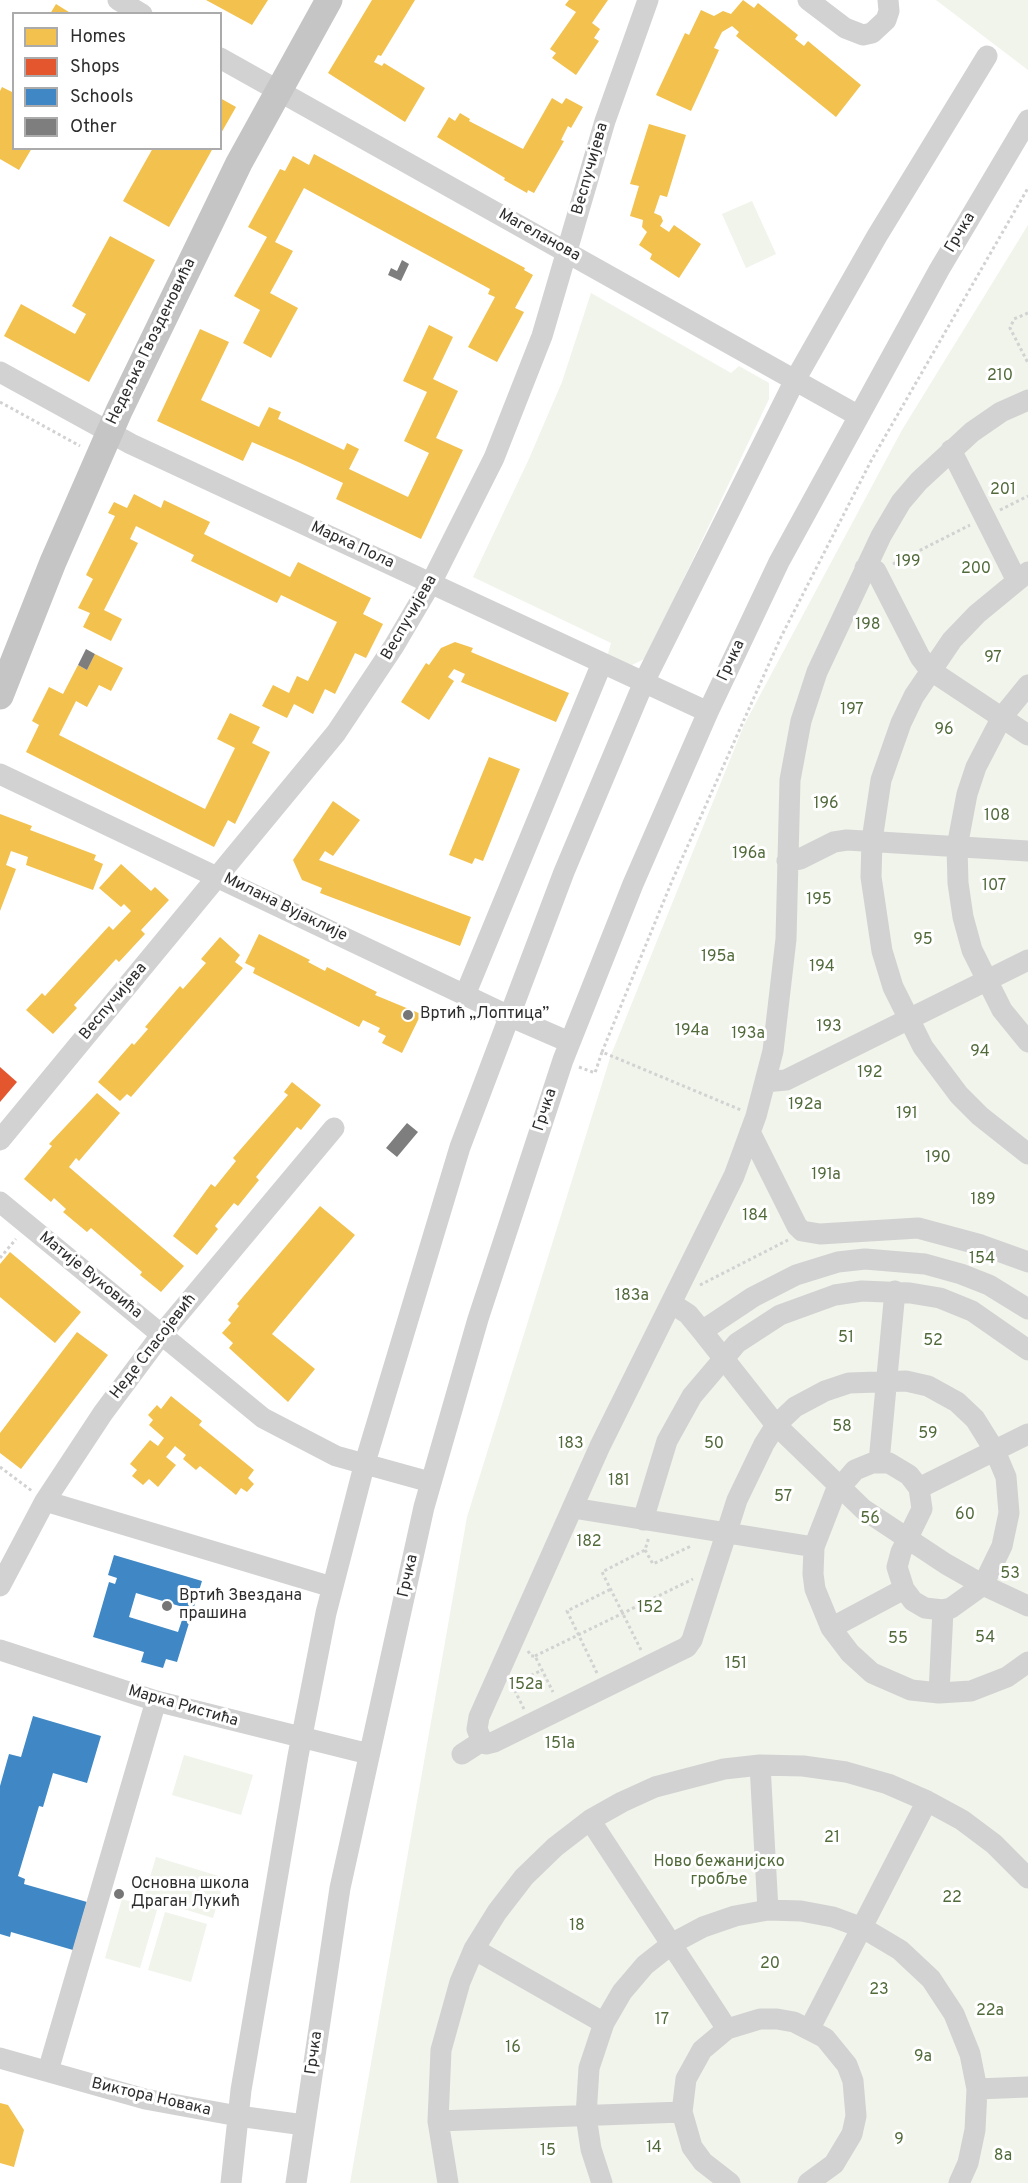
<!DOCTYPE html>
<html>
<head>
<meta charset="utf-8">
<style>
	body { margin:0 }
	#map { position:relative; width:1028px; height:2183px; overflow:hidden; background:#fff; font-family:Overpass,sans-serif }
	canvas { display:block }
	.legend { position:absolute; left:12px; top:12px; width:210px; height:138px; box-sizing:border-box; background:#fff; border:2px solid #ababab; margin:0; padding:8px 10px; list-style:none; font-size:18px; color:#2d2d2d }
	.legend li { display:flex; align-items:center; gap:12px; height:30px }
	.legend b { width:30px; border:2px solid #ababab }
</style>
</head>
<body>
<div id="map">
<canvas width="1028" height="2183"></canvas>
<ul class="legend">
<li><b style="height:16px;background:#f2c14e"></b>Homes</li>
<li><b style="height:16px;background:#e4572e"></b>Shops</li>
<li><b style="height:16px;background:#3f88c5"></b>Schools</li>
<li><b style="height:16px;background:#7e7e7e"></b>Other</li>
</ul>
</div>
<script>
const c = document.querySelector('canvas').getContext('2d');
c.lineJoin = 'round';
function paint(path, color) {
  c.fillStyle = color;
  c.fill(path, 'evenodd');
}
function toPath(rows) {
  const path = new Path2D();
  for (const r of rows) {
    path.moveTo(r[0], r[1]);
    for (let i = 2; i < r.length; i += 2) path.lineTo(r[i], r[i + 1]);
  }
  return path;
}
function strokePath(path, color, width, dash) {
  c.strokeStyle = color;
  c.lineWidth = width;
  c.lineCap = dash ? 'butt' : 'round';
  c.setLineDash(dash || []);
  c.stroke(path);
}
function label(font, color, halo, rows, align = 'center') {
  c.font = font + ' Overpass,sans-serif';
  c.lineWidth = 6;
  c.setLineDash([]);
  c.textBaseline = 'middle';
  c.strokeStyle = halo;
  c.fillStyle = color;
  for (const [text, x, y, turn = 0] of rows) {
    c.save();
    c.translate(x, y);
    c.rotate((+turn || 0) * Math.PI / 180);
    c.textAlign = isNaN(turn) ? turn : align;
    if (halo) c.strokeText(text, 0, 0);
    c.fillText(text, 0, 0);
    c.restore();
  }
}
paint(toPath([
	[936,0,1028,0,1028,70],
	[752,201,776,254,746,268,722,214],
	[1028,225,1028,2183,350,2183,467,1517,611,1055,744,725,902,430],
	[591,293,731,373,739,366,769,383,769,399,646,658,630,666,608,654,611,643,473,577,528,461,562,382],
	[184,1755,253,1775,241,1815,172,1795],
	[156,1857,225,1878,213,1918,144,1897],
	[122,1899,157,1910,140,1968,105,1958],
	[165,1912,207,1924,191,1982,148,1970]
]), '#f0f4eb');
paint(toPath([
	[206,0,268,0,252,25],
	[372,0,415,0,381,56,378,55,374,62,382,66,384,63,425,88,405,122,328,73],
	[569,0,608,0,592,23,600,29,594,38,599,41,576,75,552,58,556,53,550,49,576,12,565,5],
	[743,0,754,8,758,3,798,35,795,39,804,46,808,41,861,85,836,117,736,36,739,32,732,26,722,32,714,48,719,50,691,111,656,95,685,33,689,35,701,10,714,16,723,11,731,14],
	[56,4,72,14,50,14],
	[2,87,14,93,14,148,32,148,19,170,0,159,0,91],
	[220,98,236,107,220,135],
	[552,98,562,104,566,98,583,107,571,128,568,126,561,140,564,141,534,193,528,190,527,193,504,180,505,178,437,137,449,117,455,121,460,113,470,119,469,121,523,149],
	[649,124,686,135,667,197,660,195,654,213,661,216,663,221,660,226,669,232,674,225,701,244,679,278,650,259,652,254,639,245,647,232,642,227,643,220,630,216,639,186,630,184],
	[153,148,213,148,169,227,123,201],
	[314,154,525,268,524,270,533,275,515,308,524,312,497,362,468,347,495,297,488,294,490,289,304,188,275,242,293,251,270,293,298,308,271,358,243,343,260,310,234,296,267,237,248,227,280,169,285,171,293,156,309,165],
	[110,236,155,260,89,382,4,336,21,304,75,334,86,314,72,306],
	[429,325,453,337,433,379,458,391,436,438,463,450,421,539,336,499,343,483,298,462,252,442,243,461,157,421,200,329,229,342,201,400,259,427,269,407,281,412,278,419,344,450,347,443,359,449,349,469,408,497,429,453,404,441,427,392,403,381],
	[134,494,161,508,164,500,210,522,204,534,290,577,298,562,371,598,363,614,383,624,366,658,355,653,335,694,325,689,313,714,294,704,287,718,262,706,273,685,289,693,297,676,308,681,337,622,281,595,277,603,191,561,194,555,136,526,130,539,138,543,104,610,122,619,111,641,83,627,90,613,78,608,93,579,86,575,115,516,108,513,114,502,127,508],
	[455,642,473,648,471,652,569,693,556,722,461,682,465,674,454,669,448,677,454,681,429,720,401,702,426,663,429,665,441,648],
	[95,654,123,668,111,691,99,685,87,707,76,701,59,735,205,809,235,748,217,739,230,713,260,727,252,743,270,752,235,824,228,820,214,847,26,752,39,725,32,721,49,687,63,694,78,665,87,670],
	[489,757,520,769,483,861,475,858,472,864,449,855],
	[333,801,360,820,333,856,325,851,319,860,471,917,460,946,320,893,322,888,302,880,293,860],
	[0,814,32,826,30,830,96,855,94,860,103,864,93,890,26,865,28,857,11,851,6,865,16,869,0,911],
	[121,864,151,891,155,887,169,900,141,930,145,934,119,962,116,959,97,980,74,1005,77,1008,53,1034,26,1010,42,993,45,996,109,926,113,930,131,911,124,904,121,907,99,888],
	[259,934,310,960,308,962,325,971,327,967,377,992,375,995,421,1014,402,1053,382,1043,386,1036,378,1032,380,1028,363,1020,359,1027,253,973,255,968,245,963],
	[220,937,240,955,235,962,243,968,131,1097,127,1094,120,1101,98,1082,132,1043,134,1045,148,1029,145,1027,180,986,183,989,206,963,201,959],
	[292,1082,321,1105,301,1130,297,1127,256,1177,259,1180,238,1206,234,1203,215,1226,218,1229,197,1255,173,1236,211,1184,215,1187,236,1161,233,1158,288,1095,284,1092],
	[97,1093,120,1113,79,1161,76,1158,69,1167,184,1266,161,1292,140,1275,142,1272,91,1228,87,1232,63,1212,66,1209,54,1198,51,1202,24,1179,52,1146,49,1144],
	[320,1206,355,1235,272,1334,315,1369,288,1402,229,1348,233,1343,222,1333,231,1323,228,1320,239,1306,237,1304],
	[10,1252,81,1312,55,1343,0,1297,0,1264],
	[77,1332,108,1355,21,1469,0,1453,0,1433],
	[171,1396,202,1421,199,1425,254,1470,248,1478,254,1484,247,1492,241,1488,236,1495,200,1466,196,1470,183,1459,186,1455,175,1446,166,1457,176,1465,158,1487,149,1479,143,1485,132,1476,137,1470,130,1464,150,1440,158,1446,164,1438,149,1425,153,1420,148,1415,157,1405,161,1409],
	[0,2103,8,2105,24,2130,14,2167,0,2163]
]), '#f2c14e');
paint(toPath([
	[0,1067,17,1082,0,1102]
]), '#e4572e');
paint(toPath([
	[114,1555,202,1581,177,1662,166,1659,163,1668,141,1662,144,1652,93,1637,109,1582,115,1584,117,1578,108,1575],
	[136,1593,186,1608,178,1632,129,1617],
	[33,1716,101,1736,87,1783,53,1773,43,1807,39,1806,18,1876,25,1879,24,1884,87,1902,73,1950,11,1932,10,1937,0,1934,0,1786,9,1754,21,1757]
]), '#3f88c5');
paint(toPath([
	[402,260,409,264,401,281,388,275,391,268,397,271],
	[86,649,95,654,87,670,78,665],
	[407,1123,418,1132,397,1157,386,1148]
]), '#7e7e7e');
strokePath(toPath([
	[1028,313,1014,319,1010,328,1028,363],
	[0,402,80,446],
	[1000,510,1028,496],
	[893,564,970,525],
	[602,1052,672,881,781,637,871,461,1028,188],
	[579,1067,595,1073,602,1052,741,1110],
	[0,1258,16,1239],
	[700,1285,788,1240],
	[0,1467,32,1491],
	[645,1550,653,1564,691,1546],
	[641,1650,602,1572,645,1550,649,1537],
	[528,1651,531,1656,535,1656,553,1692],
	[535,1656,693,1579],
	[597,1673,567,1611,611,1589],
	[524,1709,512,1685,542,1670]
]), '#d2d2d2', 3, [3, 3]);
strokePath(toPath([
	[118,0,142,14],
	[808,0,845,28,863,35,872,33,886,20,889,11,888,0],
	[220,58,857,415],
	[0,372,131,444,708,712],
	[951,450,1016,579],
	[865,568,876,571,920,657,930,670,1028,735],
	[1028,572,977,614,952,640,914,696,901,723,881,780,872,840,871,877,882,951,893,987,923,1047,959,1095,980,1116,1028,1154],
	[1028,685,1002,717,976,767,967,794,957,847,958,883,963,917,972,950,1002,1010,1028,1042],
	[0,774,509,1016,569,1042],
	[787,861,800,859,834,842,847,840,1028,851],
	[465,995,602,663],
	[765,1082,786,1080,1028,960],
	[750,1132,797,1226,802,1231,820,1234,918,1228,981,1245,1028,1262],
	[0,1140,336,733,394,646,431,583,494,458,542,336,605,121,648,0],
	[0,1202,263,1418,336,1456,430,1482],
	[671,1303,734,1176,756,1116,773,1051,786,939,790,780,801,721,817,672,881,536,901,502,919,481,972,432,1001,412,1028,400],
	[702,1331,753,1297,796,1275,838,1262,865,1259,925,1264,961,1274,989,1285,1028,1309],
	[879,1462,895,1291],
	[919,1488,1028,1434],
	[45,1501,332,1587],
	[573,1508,814,1547],
	[643,1520,667,1441,692,1396,737,1343,780,1315,835,1295,862,1291,910,1293,940,1298,972,1311,1028,1350],
	[0,1586,45,1501,103,1413,161,1335,334,1128],
	[831,1628,904,1589],
	[0,1650,156,1701,369,1754],
	[939,1693,943,1610],
	[482,1741,477,1729,479,1717,600,1446,671,1303,688,1314,702,1331,776,1425,863,1509,946,1564,983,1585,1028,1606],
	[462,1754,482,1741,486,1744,494,1742,687,1647,692,1640,737,1500,764,1444,776,1425,795,1407,825,1391,849,1383,906,1381,928,1386,957,1402,975,1419,995,1451,1006,1477,1009,1513,1002,1546,983,1585,951,1608,943,1610,925,1608,913,1601,904,1589,897,1567,901,1552,922,1509,919,1488,909,1475,889,1463,872,1463,855,1470,835,1493,814,1547,813,1574,815,1589,831,1628,850,1653,872,1673,911,1690,939,1693,971,1691,1007,1677,1028,1662],
	[760,1765,768,1910],
	[590,1820,727,2029],
	[474,1949,604,2023],
	[810,2028,927,1801],
	[0,2058,145,2099,238,2116,304,2125],
	[48,2071,156,1701],
	[977,2089,1028,2087],
	[438,2121,682,2112],
	[231,2183,241,2090,298,1756,326,1613,364,1466,460,1147,564,872,644,682,795,380,877,236,987,56],
	[296,2183,340,1888,424,1507,478,1319,563,1060,633,884,708,712,779,562,939,270,1028,120],
	[448,2183,438,2121,441,2050,460,1982,474,1949,497,1912,524,1877,555,1847,590,1820,622,1802,655,1787,724,1769,760,1765,803,1766,846,1772,888,1784,927,1801,962,1820,994,1844,1028,1878],
	[602,2183,591,2149,586,2116,589,2068,604,2023,622,1992,645,1965,673,1943,703,1927,735,1916,768,1910,801,1911,833,1917,863,1928,900,1950,931,1979,954,2014,970,2054,977,2089,975,2130,968,2163,959,2183],
	[730,2183,703,2162,692,2147,682,2112,686,2079,702,2050,727,2029,760,2019,777,2019,794,2022,825,2038,847,2065,853,2081,856,2116,852,2134,834,2164,808,2183]
]), '#d2d2d2', 21);
strokePath(toPath([
	[0,696,53,562,119,411,239,163,329,0]
]), '#c5c5c5', 27);
for (const [x, y, r, color] of [
	[408,1015,6,"#767676"],
	[167,1606,6,"#767676"],
	[119,1894,6,"#767676"]
]) {
  const dot = new Path2D();
  dot.arc(x, y, r, 0, 2 * Math.PI);
  c.fillStyle = color;
  c.fill(dot);
  strokePath(dot, '#fff', 2);
}
label('16px', '#2d2d2d', '#fff', [
	["Веспучијева",591,169,-74],
	["Грчка",961,233,-59],
	["Магеланова",539,236,29],
	["Недељка Гвозденовића",152,342,-64],
	["Марка Пола",352,546,25],
	["Веспучијева",410,618,-60],
	["Грчка",732,661,-65],
	["Милана Вујаклије",285,908,26],
	["Веспучијева",114,1002,-50],
	["Грчка",546,1110,-72],
	["Матије Вуковића",90,1276,39],
	["Неде Спасојевић",154,1347,-52],
	["Грчка",409,1576,-77],
	["Марка Ристића",183,1707,16],
	["Грчка",315,2053,-82],
	["Виктора Новака",151,2098,13]
]);
label('16px', '#516a3a', '#fff', [
	["210",1000,377],
	["201",1003,491],
	["199",908,563],
	["200",976,570],
	["198",868,626],
	["97",993,659],
	["197",852,711],
	["96",944,731],
	["196",826,805],
	["108",997,817],
	["196a",749,855],
	["107",994,887],
	["195",819,901],
	["95",923,941],
	["195a",718,958],
	["194",822,968],
	["193",829,1028],
	["194a",692,1032],
	["193a",748,1035],
	["94",980,1053],
	["192",870,1074],
	["192а",805,1106],
	["191",907,1115],
	["190",938,1159],
	["191a",826,1176],
	["189",983,1201],
	["184",755,1217],
	["154",982,1260],
	["183a",632,1297],
	["51",846,1339],
	["52",933,1342],
	["58",842,1428],
	["59",928,1435],
	["183",571,1445],
	["50",714,1445],
	["181",619,1482],
	["57",783,1498],
	["60",965,1516],
	["56",870,1520],
	["182",589,1543],
	["53",1010,1575],
	["152",650,1609],
	["54",985,1639],
	["55",898,1640],
	["151",736,1665],
	["152a",526,1686],
	["151a",560,1745],
	["21",832,1839],
	["Ново бежанијско",719,1863],
	["гробље",719,1881],
	["22",952,1899],
	["18",577,1927],
	["20",770,1965],
	["23",879,1991],
	["22a",990,2012],
	["17",662,2021],
	["16",513,2049],
	["9a",923,2058],
	["9",899,2141],
	["14",654,2149],
	["15",548,2152],
	["8a",1003,2157]
]);
label('16px', '#2d2d2d', '#fff', [
	["Вртић „Лоптица”",420,1015],
	["Вртић Звездана",179,1597],
	["прашина",179,1615],
	["Основна школа",131,1885],
	["Драган Лукић",131,1903]
], 'left');
</script>
</body>
</html>
